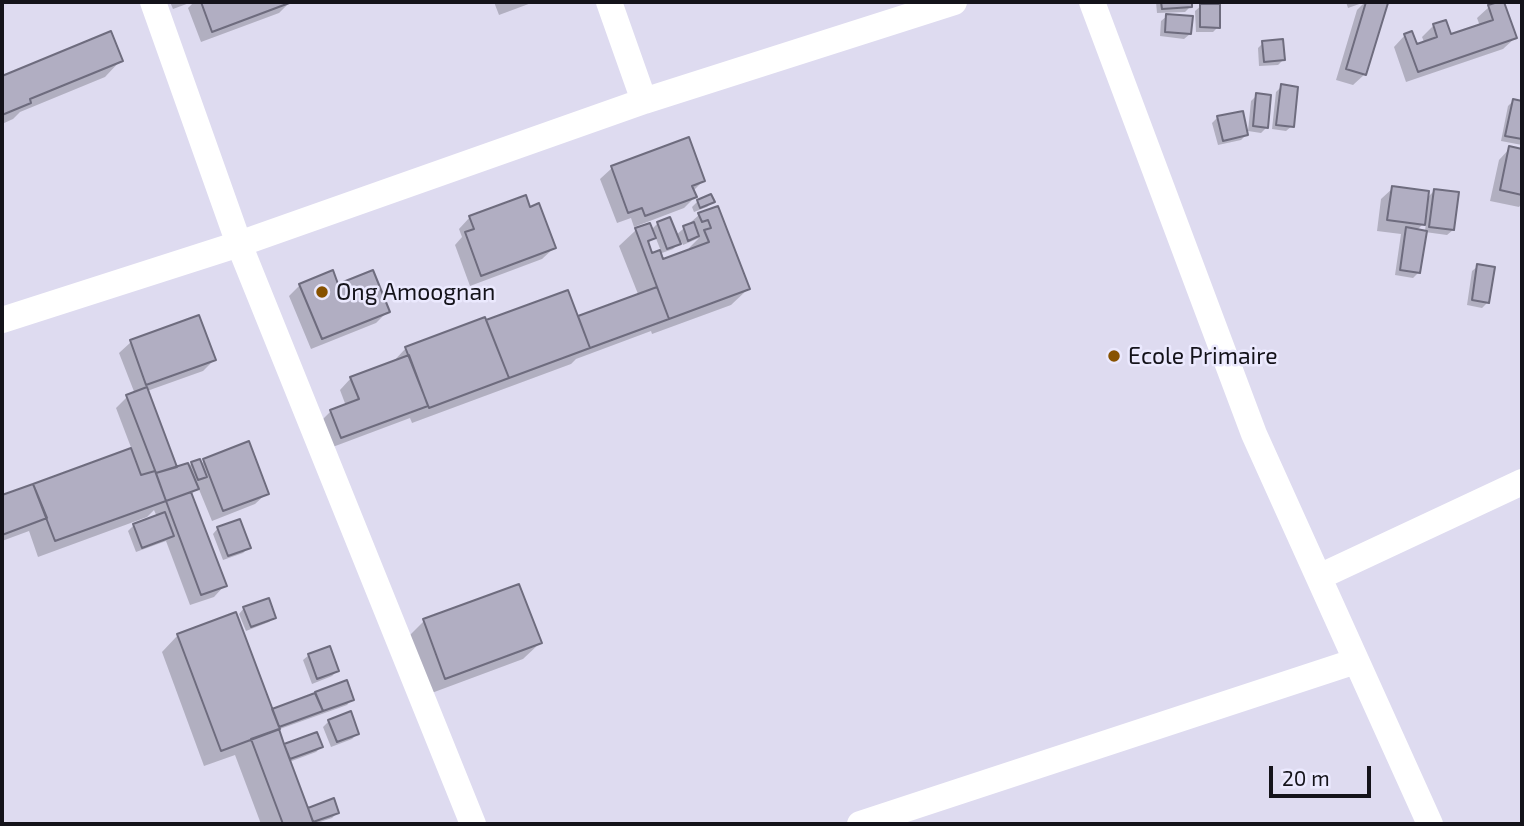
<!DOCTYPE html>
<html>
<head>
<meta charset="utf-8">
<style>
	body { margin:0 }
	#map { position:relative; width:1524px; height:826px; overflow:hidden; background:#dedbf0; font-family:"Exo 2",sans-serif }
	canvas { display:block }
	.frame { position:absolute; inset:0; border:4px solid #14131a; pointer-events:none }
	.scale { position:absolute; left:1269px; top:766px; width:102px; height:32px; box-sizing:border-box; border:4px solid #14131a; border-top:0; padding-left:9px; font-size:21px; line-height:24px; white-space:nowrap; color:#14131a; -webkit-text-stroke:5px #ebe9fe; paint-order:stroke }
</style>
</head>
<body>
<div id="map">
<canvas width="1524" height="826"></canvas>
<div class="frame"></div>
<div class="scale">20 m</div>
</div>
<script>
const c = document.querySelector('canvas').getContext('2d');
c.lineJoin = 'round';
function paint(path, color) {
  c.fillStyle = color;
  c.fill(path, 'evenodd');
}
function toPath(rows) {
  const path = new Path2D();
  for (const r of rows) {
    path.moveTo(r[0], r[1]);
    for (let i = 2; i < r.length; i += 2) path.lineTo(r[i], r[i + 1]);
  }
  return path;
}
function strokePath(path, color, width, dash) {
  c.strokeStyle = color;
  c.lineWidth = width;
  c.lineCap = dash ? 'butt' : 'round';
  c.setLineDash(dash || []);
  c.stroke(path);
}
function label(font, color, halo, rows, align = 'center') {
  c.font = font + ' "Exo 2",sans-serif';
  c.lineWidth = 5;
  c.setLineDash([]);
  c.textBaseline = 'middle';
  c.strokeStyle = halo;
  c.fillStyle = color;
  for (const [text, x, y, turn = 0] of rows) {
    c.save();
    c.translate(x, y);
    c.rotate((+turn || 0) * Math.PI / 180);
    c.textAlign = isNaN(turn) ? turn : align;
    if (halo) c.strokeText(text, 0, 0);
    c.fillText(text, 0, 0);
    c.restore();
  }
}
paint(toPath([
	[170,2,192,2,173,9],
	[194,2,290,2,279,13,201,42,188,8],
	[494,2,534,2,499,15],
	[1156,2,1190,2,1191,6,1185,12,1157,13],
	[1198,2,1215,2,1210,6,1218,27,1213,32,1196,32,1195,11,1202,5],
	[1346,2,1365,2,1348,8],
	[1365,2,1378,2,1386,4,1365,74,1353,85,1336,80,1357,10],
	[1489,7,1515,38,1503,49,1406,82,1394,47,1405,35,1416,47,1425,44,1422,37,1434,25,1450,36,1480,26,1477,18],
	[1167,16,1190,34,1184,39,1160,36,1161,21],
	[110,33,121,60,105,77,20,112,13,119,2,124,2,78],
	[1263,43,1283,60,1278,65,1259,66,1258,48],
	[1282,86,1292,126,1286,131,1272,129,1276,92],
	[1257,95,1267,127,1261,133,1248,131,1251,101],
	[1513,101,1522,103,1522,145,1501,141,1508,106],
	[1218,117,1246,135,1241,140,1218,145,1212,123],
	[688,140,703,181,693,191,695,197,684,208,634,227,631,218,617,223,600,179,612,168],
	[1510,148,1522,151,1522,203,1519,207,1490,201,1499,160],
	[1393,188,1426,199,1434,191,1453,230,1447,235,1425,232,1419,272,1413,278,1395,275,1401,234,1377,231,1381,199],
	[1426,221,1425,232,1416,231],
	[698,201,712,202,707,207,694,212,692,207],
	[717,208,748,289,731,305,652,334,651,331,576,359,571,364,412,423,410,418,330,448,320,422,331,411,346,406,340,390,351,378,391,364,406,348,485,322,577,319,638,294,619,246,636,230,651,230,658,223,675,236,699,215],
	[655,236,661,251,651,255,647,244],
	[699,238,689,248,690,250,662,261,659,254,673,249,681,241,683,245],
	[529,209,554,248,542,259,470,286,455,245,462,237,459,229,470,217],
	[1478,266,1488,302,1482,308,1467,305,1472,271],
	[300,285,337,286,388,311,376,323,311,349,289,296],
	[1522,310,1522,334,1520,334],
	[198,317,214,360,203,371,147,391,176,469,188,467,192,463,200,465,204,461,267,493,255,504,212,521,198,487,191,495,225,585,214,597,190,605,166,541,136,552,128,531,136,523,157,517,154,510,147,517,38,557,29,531,2,541,2,497,132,450,116,408,127,397,135,394,119,353,131,342],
	[218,528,249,547,243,553,223,560,213,534],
	[244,608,274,617,269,622,246,631,239,614],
	[424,621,540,643,523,659,429,694,408,637],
	[178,635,273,710,346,682,352,699,347,705,277,730,283,746,316,734,321,747,316,752,289,762,307,810,337,813,332,818,314,824,261,824,235,755,204,766,162,652],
	[309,655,337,671,332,676,312,684,303,660],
	[329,721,357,734,352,739,331,747,323,727]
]), '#0003');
const building = toPath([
	[201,2,292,2,212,32,201,2],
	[1161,2,1192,2,1192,7,1162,9,1161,2],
	[1366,2,1388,3,1366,75,1346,69,1366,2],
	[1498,2,1504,2,1517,38,1418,72,1404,34,1412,31,1417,44,1437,37,1433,24,1446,20,1451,34,1493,20,1488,5,1498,2],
	[1200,4,1220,4,1220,28,1200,27,1200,4],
	[1166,14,1193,16,1191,34,1165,32,1166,14],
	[111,31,123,61,30,99,31,103,2,115,2,76,111,31],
	[1283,39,1285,60,1264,62,1262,41,1283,39],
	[1281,84,1298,87,1294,127,1276,125,1281,84],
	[1256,93,1271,95,1268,128,1253,126,1256,93],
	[1513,99,1522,101,1522,139,1505,136,1513,99],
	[1243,111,1248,135,1223,141,1217,116,1243,111],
	[689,137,705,181,692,186,697,197,645,216,642,208,628,213,611,166,689,137],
	[1509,146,1522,149,1522,195,1500,190,1509,146],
	[1392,186,1429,191,1425,225,1387,220,1392,186],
	[1434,189,1459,192,1454,230,1429,227,1434,189],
	[711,194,715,202,700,208,697,200,711,194],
	[526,195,530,207,539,203,556,248,481,276,465,232,474,229,469,216,526,195],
	[718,206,750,289,669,319,635,228,650,223,656,238,648,241,652,253,660,250,663,259,709,242,704,230,711,228,708,220,702,222,698,213,718,206],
	[670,217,681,244,667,249,657,222,670,217],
	[694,222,699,236,688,241,683,226,694,222],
	[1406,227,1427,231,1420,273,1400,270,1406,227],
	[1477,264,1495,267,1489,303,1472,300,1477,264],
	[333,270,338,284,373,270,390,312,322,339,299,284,333,270],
	[657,287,669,319,590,348,578,316,657,287],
	[568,290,590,348,509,378,486,320,568,290],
	[199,315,216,360,146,385,130,340,199,315],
	[485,317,509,378,429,408,405,347,485,317],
	[409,355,428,406,341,438,330,410,359,399,350,377,409,355],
	[147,387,177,467,156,473,126,395,147,387],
	[249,441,269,494,223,511,203,459,249,441],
	[131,448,141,475,155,471,166,501,55,541,33,484,131,448],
	[200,459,207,477,198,480,191,462,200,459],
	[188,463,199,489,166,501,156,473,188,463],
	[33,484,47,518,2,535,2,495,33,484],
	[191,492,227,586,201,595,166,501,191,492],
	[165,512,174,536,142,548,133,524,165,512],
	[240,519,251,548,228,556,217,527,240,519],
	[519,584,542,643,445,679,423,619,519,584],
	[269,598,276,618,251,627,243,607,269,598],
	[236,612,280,729,221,751,177,634,236,612],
	[330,646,339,671,317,679,308,654,330,646],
	[347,680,354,700,323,711,315,692,347,680],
	[315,693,323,711,279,727,272,709,315,693],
	[351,711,359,734,337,742,328,720,351,711],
	[279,729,284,744,314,824,283,824,251,739,279,729],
	[317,732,323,747,290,759,284,744,317,732],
	[334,798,339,813,313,822,308,808,334,798]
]);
paint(building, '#b1aec2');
strokePath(building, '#6e6c7e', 2);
strokePath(toPath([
	[153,2,239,244,473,824],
	[609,2,644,101],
	[1092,2,1254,434,1430,824],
	[2,320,239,244,644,101,954,2],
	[1319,577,1522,482],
	[860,824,1356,661]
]), '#fff', 26);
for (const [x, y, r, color] of [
	[322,292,7,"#875200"],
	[1114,356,7,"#875200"]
]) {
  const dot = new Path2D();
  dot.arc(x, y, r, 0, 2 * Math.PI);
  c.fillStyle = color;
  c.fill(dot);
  strokePath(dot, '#ebe9fe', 2.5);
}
label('23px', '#14131a', '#ebe9fe', [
	["Ong Amoognan",336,292],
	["Ecole Primaire",1128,356]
], 'left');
</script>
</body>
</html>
